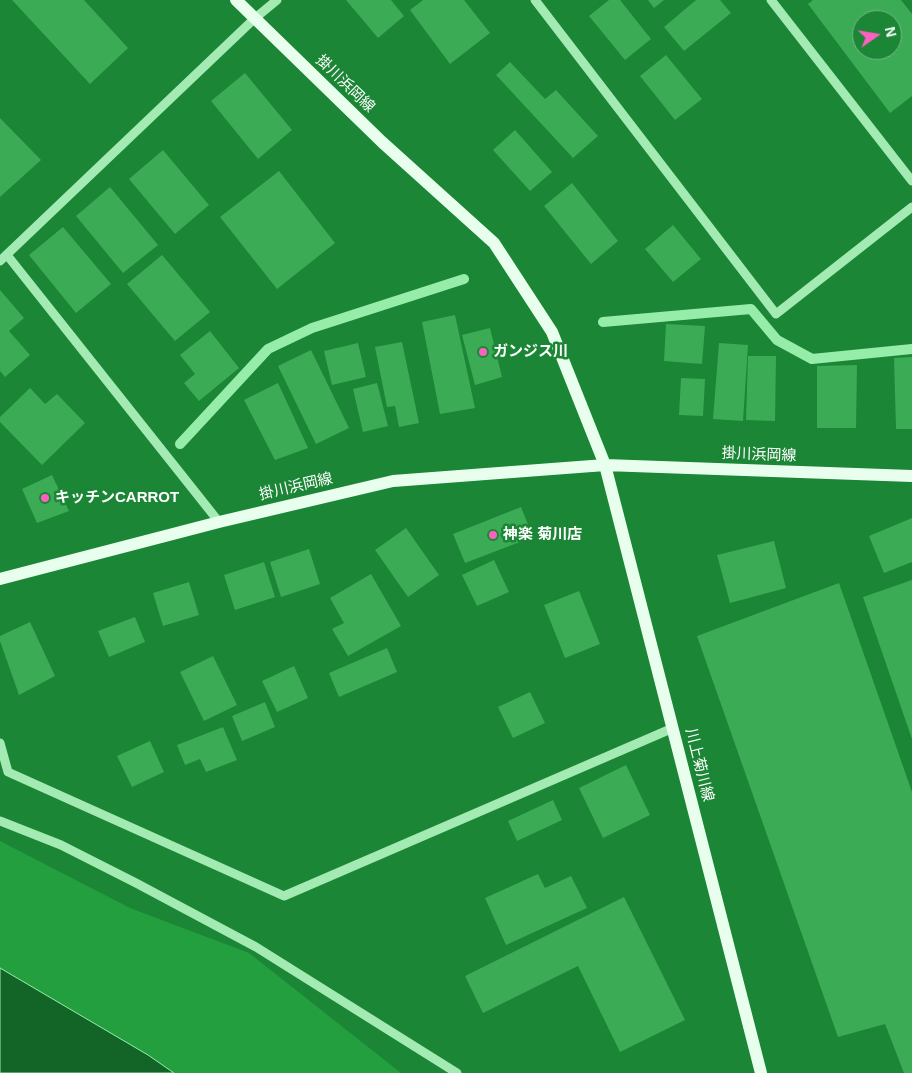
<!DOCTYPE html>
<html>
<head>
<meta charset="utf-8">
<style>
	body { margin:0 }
	#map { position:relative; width:912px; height:1073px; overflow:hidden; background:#1b8635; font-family:Arial,sans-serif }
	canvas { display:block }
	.north { position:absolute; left:852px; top:10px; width:50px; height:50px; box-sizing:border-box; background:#1b8635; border:1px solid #76b686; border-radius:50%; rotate:77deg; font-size:14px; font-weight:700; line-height:20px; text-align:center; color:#fff }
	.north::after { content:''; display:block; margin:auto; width:18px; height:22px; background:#fc60c0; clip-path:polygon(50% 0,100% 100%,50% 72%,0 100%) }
</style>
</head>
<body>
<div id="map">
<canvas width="912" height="1073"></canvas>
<div class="north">N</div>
</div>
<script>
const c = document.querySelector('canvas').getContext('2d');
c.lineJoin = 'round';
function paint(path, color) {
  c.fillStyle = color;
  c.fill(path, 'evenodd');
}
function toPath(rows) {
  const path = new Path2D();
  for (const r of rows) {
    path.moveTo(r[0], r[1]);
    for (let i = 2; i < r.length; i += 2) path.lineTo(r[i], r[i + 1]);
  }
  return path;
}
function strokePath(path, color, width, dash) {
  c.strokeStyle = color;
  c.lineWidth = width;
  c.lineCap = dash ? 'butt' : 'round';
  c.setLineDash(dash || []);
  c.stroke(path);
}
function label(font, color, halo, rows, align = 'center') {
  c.font = font + ' Arial,"Noto Sans JP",sans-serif';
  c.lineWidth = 5;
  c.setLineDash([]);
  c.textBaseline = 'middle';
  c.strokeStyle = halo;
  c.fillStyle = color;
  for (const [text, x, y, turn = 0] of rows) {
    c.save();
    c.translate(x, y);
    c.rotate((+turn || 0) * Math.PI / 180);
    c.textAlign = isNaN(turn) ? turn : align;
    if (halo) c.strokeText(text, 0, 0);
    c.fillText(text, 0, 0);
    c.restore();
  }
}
paint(toPath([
	[0,841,130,908,249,953,401,1073,0,1073]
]), '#249f40');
const water = toPath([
	[0,968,148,1055,174,1073,0,1073,0,968]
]);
paint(water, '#126427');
strokePath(water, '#96eda9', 1);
strokePath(toPath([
	[603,322,751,309,777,340,812,359,912,349],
	[180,444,268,349,312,328,464,279]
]), '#96eda9', 10);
paint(toPath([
	[12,0,84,0,128,48,90,84],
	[346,0,391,0,404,16,378,38],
	[423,0,464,0,490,33,450,64,410,10],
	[609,0,620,0,651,39,625,60,589,16],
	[648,0,664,0,654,8],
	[696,0,720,0,731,13,684,51,664,27],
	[813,0,901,0,912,14,912,96,890,113,808,4],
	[862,20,892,20,892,50,862,50],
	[666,55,702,99,675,120,640,76],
	[510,62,545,99,556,90,598,136,573,158,496,75],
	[245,73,292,130,258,159,211,101],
	[0,118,41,160,0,197],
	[515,130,552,172,530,191,493,150],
	[163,150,209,205,175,234,129,179],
	[279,171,335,243,277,289,220,217],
	[572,183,618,241,591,264,544,206],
	[110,187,158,245,123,273,76,216],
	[673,225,701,259,673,282,645,249],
	[63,227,111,284,76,313,29,255],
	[162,255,210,312,175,341,127,284],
	[0,290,24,318,9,331,30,355,5,377,0,371],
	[455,315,475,408,440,414,422,322],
	[666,324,705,326,702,364,664,361],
	[490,328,502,377,475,385,462,335],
	[210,331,239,368,199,401,184,383,195,374,180,355],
	[402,342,419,423,399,427,395,406,387,407,375,347],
	[358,343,366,377,332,385,324,351],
	[719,343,748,345,743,421,713,419],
	[311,350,349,428,316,444,278,366],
	[748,356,776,356,775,421,746,420],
	[912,357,912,429,896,429,894,358],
	[857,365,856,428,817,428,817,366],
	[681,378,705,379,703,416,679,415],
	[278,383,308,448,275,460,244,400],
	[377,383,388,426,363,432,353,389],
	[30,388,45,404,57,394,85,423,42,465,0,422,0,417],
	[52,475,69,511,37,523,22,489],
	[521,507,533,537,465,563,453,534],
	[912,518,912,562,884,573,869,536],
	[406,528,439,575,408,597,375,550],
	[774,541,786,588,730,603,717,555],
	[309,549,320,584,281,597,270,562],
	[494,560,509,592,477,606,462,575],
	[264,562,275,597,235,610,224,575],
	[371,574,401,626,348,656,332,629,344,623,330,598],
	[912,580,912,739,863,597],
	[189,582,199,615,163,626,153,593],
	[839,583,912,792,912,1073,904,1073,885,1024,838,1037,697,636],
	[579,591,600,644,565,658,544,605],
	[135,617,145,642,109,657,98,631],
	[30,622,55,676,19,695,0,641,0,636],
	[387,648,397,672,339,697,329,673],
	[213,656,237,705,204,721,180,672],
	[294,666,308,698,277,712,262,681],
	[530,692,545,723,513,738,498,707],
	[265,702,275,727,242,741,232,716],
	[223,727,237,760,206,772,200,759,185,765,177,745],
	[150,741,164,772,132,787,117,756],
	[626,765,650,815,603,838,579,788],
	[553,800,562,820,517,841,508,821],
	[538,874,545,888,571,876,587,908,506,945,485,898],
	[624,897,685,1020,620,1052,578,966,483,1013,465,976]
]), '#3bab55');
strokePath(toPath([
	[535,0,776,314,912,207],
	[771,0,912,181],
	[7,255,219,522],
	[0,261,254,19,277,0],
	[0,743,8,772,284,896,673,728],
	[0,821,61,845,136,883,256,947,457,1073]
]), '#a3ebb3', 9);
strokePath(toPath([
	[236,0,382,142,494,243,552,332,605,465,761,1073],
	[0,579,219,522,393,481,605,465,912,476]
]), '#e8ffee', 12);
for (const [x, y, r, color] of [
	[483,352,5,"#fc60c0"],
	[45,498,5,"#fc60c0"],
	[493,535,5,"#fc60c0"]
]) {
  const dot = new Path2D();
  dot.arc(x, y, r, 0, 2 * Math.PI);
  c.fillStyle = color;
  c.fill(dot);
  strokePath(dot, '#1b8635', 2);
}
label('15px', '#fff', '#1b8635', [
	["掛川浜岡線",345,84,44],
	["掛川浜岡線",759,455,2],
	["掛川浜岡線",296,487,-13],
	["川上菊川線",699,765,76]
]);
label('bold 15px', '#fff', '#1b8635', [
	["ガンジス川",493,352],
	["キッチンCARROT",55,498],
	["神楽 菊川店",503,535]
], 'left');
</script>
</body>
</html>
